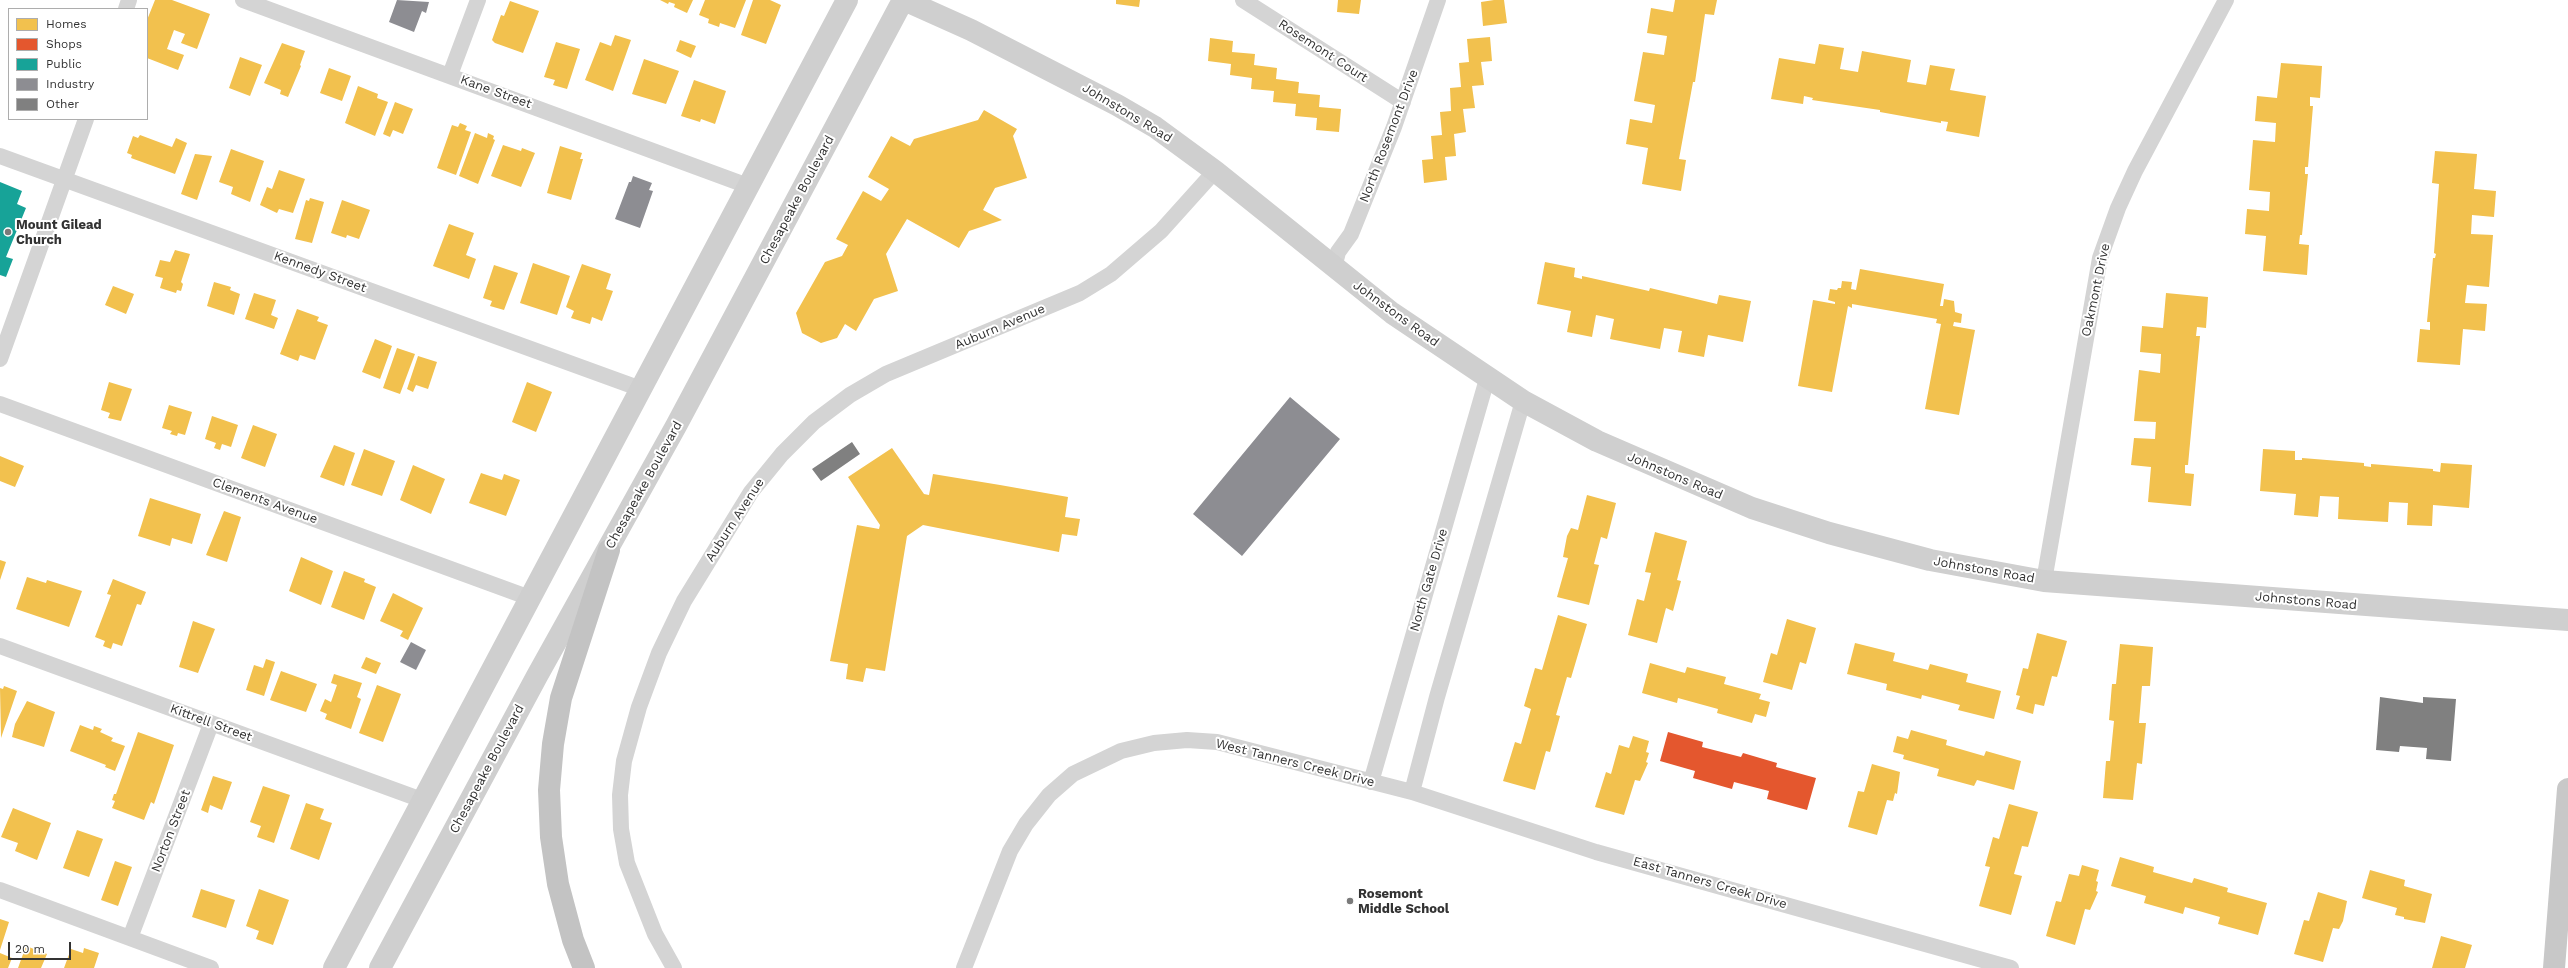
<!DOCTYPE html>
<html>
<head>
<meta charset="utf-8">
<style>
	body { margin:0 }
	#map { position:relative; width:2568px; height:968px; overflow:hidden; background:#fff; font-family:"Work Sans",sans-serif }
	canvas { display:block }
	.legend { position:absolute; left:8px; top:8px; width:140px; height:112px; box-sizing:border-box; background:#fff; border:1px solid #adadad; margin:0; padding:5px 7px; list-style:none; font-size:12px; color:#323232 }
	.legend li { display:flex; align-items:center; gap:8px; height:20px }
	.legend b { width:20px; border:1px solid #adadad }
	.scale { position:absolute; left:8px; top:942px; width:63px; height:18px; box-sizing:border-box; border:2px solid #323232; border-top:0; padding-left:5px; font-size:12px; line-height:14px; white-space:nowrap; color:#323232; -webkit-text-stroke:3px #fff; paint-order:stroke }
</style>
</head>
<body>
<div id="map">
<canvas width="2568" height="968"></canvas>
<ul class="legend">
<li><b style="height:11px;background:#f2c14e"></b>Homes</li>
<li><b style="height:11px;background:#e4572e"></b>Shops</li>
<li><b style="height:11px;background:#17a398"></b>Public</li>
<li><b style="height:11px;background:#8d8d92"></b>Industry</li>
<li><b style="height:11px;background:#808080"></b>Other</li>
</ul>
<div class="scale">20 m</div>
</div>
<script>
const c = document.querySelector('canvas').getContext('2d');
c.lineJoin = 'round';
function paint(path, color) {
  c.fillStyle = color;
  c.fill(path, 'evenodd');
}
function toPath(rows) {
  const path = new Path2D();
  for (const r of rows) {
    path.moveTo(r[0], r[1]);
    for (let i = 2; i < r.length; i += 2) path.lineTo(r[i], r[i + 1]);
  }
  return path;
}
function strokePath(path, color, width, dash) {
  c.strokeStyle = color;
  c.lineWidth = width;
  c.lineCap = dash ? 'butt' : 'round';
  c.setLineDash(dash || []);
  c.stroke(path);
}
function label(font, color, halo, rows, align = 'center') {
  c.font = font + ' "Work Sans",sans-serif';
  c.lineWidth = 4;
  c.setLineDash([]);
  c.textBaseline = 'middle';
  c.strokeStyle = halo;
  c.fillStyle = color;
  for (const [text, x, y, turn = 0] of rows) {
    c.save();
    c.translate(x, y);
    c.rotate((+turn || 0) * Math.PI / 180);
    c.textAlign = isNaN(turn) ? turn : align;
    if (halo) c.strokeText(text, 0, 0);
    c.fillText(text, 0, 0);
    c.restore();
  }
}
paint(toPath([
	[155,0,172,0,210,14,197,49,181,43,185,34,174,30,167,49,184,55,178,70,147,58,147,20],
	[660,0,693,0,687,13,674,7,675,4,669,2,668,4],
	[705,0,746,0,735,28,720,23,719,27,708,23,709,19,699,15],
	[753,0,770,0,781,5,766,44,741,35],
	[1116,0,1140,0,1139,7,1116,4],
	[1338,0,1361,0,1359,14,1337,12],
	[1494,0,1504,0,1507,23,1483,26,1481,2],
	[1675,0,1717,0,1714,15,1705,14,1695,82,1693,82,1679,159,1686,160,1681,191,1642,184,1648,148,1626,144,1630,119,1652,123,1655,105,1634,101,1643,52,1664,55,1667,36,1647,33,1651,8,1673,12],
	[510,1,539,11,523,53,495,43,492,40,501,15,504,16],
	[615,35,631,40,613,91,585,80,600,42,611,46],
	[1490,37,1492,61,1481,62,1484,85,1472,86,1475,108,1463,109,1466,132,1454,134,1456,156,1445,157,1447,180,1424,183,1422,160,1433,159,1431,136,1442,135,1440,112,1451,111,1450,88,1461,87,1459,63,1469,62,1467,39],
	[1210,38,1233,41,1232,52,1255,54,1254,65,1277,68,1276,79,1299,82,1298,93,1320,95,1319,107,1341,109,1339,132,1316,130,1317,118,1295,116,1296,104,1273,102,1274,91,1251,89,1252,78,1230,75,1231,64,1208,61],
	[680,40,696,46,691,58,676,51],
	[556,42,580,49,567,89,553,85,555,80,544,77],
	[282,43,305,51,300,65,301,66,288,97,280,94,281,90,264,83],
	[1819,44,1844,48,1840,69,1858,72,1862,51,1911,60,1907,82,1926,85,1930,65,1955,69,1950,90,1986,96,1979,137,1946,131,1948,122,1941,121,1941,123,1880,112,1880,110,1812,100,1813,98,1804,96,1803,104,1771,99,1779,58,1815,64],
	[240,57,262,65,250,96,229,88],
	[644,59,679,71,666,104,632,94],
	[2281,63,2322,66,2320,98,2310,97,2310,106,2313,106,2308,167,2305,167,2305,174,2308,174,2302,235,2300,235,2299,244,2309,245,2307,275,2263,271,2266,236,2245,234,2247,209,2269,211,2270,192,2249,190,2253,140,2275,142,2276,123,2255,121,2257,96,2277,98],
	[329,68,351,76,342,101,320,93],
	[694,80,726,91,715,124,701,119,700,122,681,116],
	[358,86,378,94,377,98,388,102,375,136,345,123],
	[395,102,413,109,403,134,393,130,390,137,383,134],
	[984,110,1017,129,1013,136,1027,178,995,188,983,210,1002,220,969,231,959,248,907,219,886,254,898,291,874,299,856,331,845,324,837,338,821,343,802,333,796,313,825,262,842,256,848,245,836,239,863,191,881,201,889,189,868,177,891,136,910,146,914,139,978,120],
	[460,123,467,126,465,130,471,132,456,175,437,168,452,125,458,127],
	[475,133,487,138,488,133,494,136,493,139,495,140,478,184,459,176],
	[140,135,172,147,176,138,187,143,175,174,131,158,132,155,127,153,133,136,138,138],
	[503,145,521,151,522,148,535,153,521,187,491,176],
	[560,146,582,153,580,159,583,159,571,200,547,193],
	[231,149,264,161,250,202,231,194,233,187,219,182],
	[2435,151,2477,154,2474,189,2496,191,2494,217,2472,215,2471,234,2493,235,2489,287,2467,285,2465,303,2487,304,2485,331,2463,329,2460,365,2417,362,2420,329,2430,330,2430,322,2427,322,2433,258,2435,258,2436,254,2434,253,2439,184,2432,183],
	[195,154,212,156,197,200,181,194],
	[279,170,305,179,293,213,279,209,277,213,260,205,267,187,272,189],
	[310,198,324,202,312,243,295,239,306,200,309,201],
	[342,200,370,210,359,239,347,235,346,238,331,233],
	[449,224,474,233,466,255,476,259,469,279,433,266],
	[175,250,190,254,181,282,183,284,181,291,177,290,176,293,160,288,163,278,155,276,160,260,170,262],
	[1545,262,1575,268,1574,277,1582,279,1582,276,1649,291,1650,288,1717,304,1719,295,1751,301,1743,342,1708,335,1704,357,1678,352,1682,331,1664,328,1660,349,1610,339,1614,319,1596,315,1592,337,1567,332,1571,311,1537,304],
	[533,263,570,276,557,315,520,303],
	[582,264,611,274,606,289,613,291,602,321,592,317,590,324,571,318,574,311,566,307],
	[494,265,518,273,504,310,490,306,492,301,483,298],
	[1860,269,1944,284,1940,306,1943,306,1944,299,1954,301,1955,312,1962,314,1961,323,1954,322,1953,326,1975,330,1959,415,1925,409,1941,324,1936,323,1937,319,1852,304,1852,308,1848,306,1832,392,1798,386,1813,300,1835,304,1835,302,1828,300,1830,289,1837,290,1838,288,1841,288,1842,281,1852,282,1851,289,1856,290],
	[214,282,231,287,230,290,240,294,234,315,207,306],
	[113,286,134,294,126,314,105,305],
	[254,293,276,300,271,315,278,318,274,329,245,319],
	[2166,293,2208,297,2206,328,2197,327,2196,336,2200,336,2188,465,2185,465,2185,473,2194,474,2191,506,2148,502,2151,467,2131,465,2134,438,2155,439,2156,422,2134,421,2139,370,2160,373,2161,354,2140,352,2142,326,2163,328],
	[297,309,319,317,317,321,328,325,315,360,300,355,298,361,280,354],
	[375,339,392,346,380,379,362,372],
	[397,348,415,354,400,394,383,388],
	[418,356,437,362,428,389,416,385,413,392,407,389],
	[109,382,132,389,121,421,108,418,110,413,101,410],
	[527,382,552,392,536,432,512,422],
	[169,405,192,412,185,435,178,433,177,436,170,434,172,431,162,428],
	[212,416,238,425,231,447,222,444,220,450,214,448,216,443,205,439],
	[253,425,277,434,265,467,241,458],
	[334,445,355,453,344,486,320,477],
	[892,448,924,494,929,495,933,474,1000,485,1068,497,1065,517,1080,519,1077,536,1062,534,1059,552,923,525,907,536,885,671,866,668,863,682,846,679,848,664,830,661,857,525,879,529,880,525,848,477],
	[364,449,395,461,382,496,351,485],
	[2263,449,2295,451,2295,460,2302,460,2302,458,2364,463,2364,466,2371,467,2371,464,2433,469,2433,471,2440,472,2441,463,2472,465,2469,508,2433,505,2432,526,2407,525,2408,503,2389,502,2388,522,2338,519,2339,497,2320,496,2318,517,2294,515,2296,494,2260,491],
	[0,456,24,466,15,487,0,481],
	[413,465,445,479,431,514,400,500],
	[481,473,502,480,504,474,520,480,506,516,469,503],
	[1587,495,1616,503,1607,539,1601,537,1594,564,1599,565,1589,605,1557,597,1568,558,1563,557,1567,536,1571,528,1578,530],
	[150,498,201,514,192,544,172,538,170,546,138,536],
	[224,511,241,517,227,562,206,555],
	[1655,532,1687,541,1677,580,1681,581,1673,611,1666,608,1657,643,1628,635,1637,599,1644,601,1651,573,1645,572],
	[301,557,333,571,321,605,289,591],
	[0,560,6,562,0,580],
	[344,571,365,579,364,582,376,587,364,620,331,607],
	[27,577,46,583,47,580,82,591,69,627,16,609],
	[113,579,146,592,141,605,137,604,122,646,113,643,111,649,103,646,105,641,95,637,111,595,107,594],
	[393,593,423,608,408,640,400,636,403,631,380,621],
	[1558,615,1587,624,1571,678,1567,677,1556,715,1560,716,1550,752,1546,751,1535,790,1503,781,1515,742,1521,744,1531,709,1524,706,1535,668,1542,670],
	[1787,619,1816,628,1806,664,1800,662,1792,690,1763,682,1771,653,1777,655],
	[193,621,215,629,198,673,179,667],
	[2037,633,2067,641,2057,677,2052,676,2044,706,2035,704,2033,714,2016,709,2020,696,2016,695,2023,668,2028,669],
	[1855,643,1895,653,1893,661,1928,670,1930,664,1968,674,1966,682,2001,691,1994,719,1958,710,1960,705,1922,695,1921,699,1886,690,1887,684,1847,674],
	[2120,644,2153,647,2150,686,2142,686,2139,723,2146,723,2142,764,2137,763,2133,800,2103,798,2106,761,2110,761,2114,721,2109,720,2112,684,2116,684],
	[366,657,381,663,376,674,361,668],
	[266,659,275,662,264,696,246,690,254,665,263,668],
	[1650,663,1685,673,1687,667,1726,677,1724,684,1761,694,1759,699,1770,702,1766,717,1755,714,1752,723,1717,713,1718,709,1678,698,1677,703,1642,693],
	[281,671,317,684,306,712,270,700],
	[334,674,362,683,357,697,361,699,351,729,325,719,327,714,320,711,325,699,331,702,337,685,331,683],
	[377,685,401,694,383,742,359,733],
	[4,686,17,691,1,738,0,688,3,689],
	[27,701,55,712,44,747,12,737,15,724],
	[80,725,93,730,94,726,102,729,100,732,113,738,111,741,125,746,115,771,105,767,106,765,70,751],
	[1911,730,1947,740,1946,745,1984,756,1986,751,2021,761,2014,790,1977,780,1974,786,1937,776,1939,769,1903,759,1904,755,1893,752,1897,736,1908,739],
	[138,732,174,745,154,804,151,802,144,820,112,808,115,801,112,800,114,794,116,794],
	[1633,736,1649,741,1646,752,1649,753,1646,762,1648,763,1640,781,1635,780,1624,815,1595,807,1606,772,1611,774,1619,745,1629,748],
	[1872,764,1900,772,1897,794,1895,793,1893,801,1887,800,1877,835,1848,827,1858,791,1864,792],
	[213,776,232,782,222,810,210,805,208,813,201,810],
	[263,786,290,795,274,843,257,837,261,826,250,822],
	[306,803,324,809,320,819,332,823,319,860,290,849],
	[2009,804,2038,812,2028,847,2022,846,2014,874,2022,876,2011,915,1979,906,1990,867,1985,866,1993,837,1999,839],
	[13,808,51,823,37,860,15,851,18,843,1,837],
	[77,830,103,839,89,877,63,868],
	[2120,857,2154,867,2153,872,2192,883,2194,878,2228,888,2227,892,2267,903,2258,935,2218,924,2220,917,2185,907,2183,914,2144,903,2146,896,2111,886],
	[115,861,132,867,118,906,101,900],
	[2082,865,2099,870,2096,881,2098,882,2096,891,2098,892,2090,910,2085,909,2075,945,2046,936,2056,901,2061,902,2069,874,2079,876],
	[2370,870,2405,880,2404,886,2432,894,2425,923,2404,919,2404,917,2395,915,2397,908,2362,898],
	[201,889,235,900,226,928,192,917],
	[259,889,289,900,273,945,256,939,259,931,246,926],
	[2318,892,2347,901,2343,921,2339,929,2333,928,2323,962,2294,954,2304,920,2309,921],
	[0,919,9,922,0,950],
	[2441,936,2472,945,2465,968,2432,968],
	[26,946,47,954,41,968,18,968],
	[84,948,99,953,94,968,64,968,71,949,83,953],
	[0,953,12,958,8,968,0,968]
]), '#f2c14e');
paint(toPath([
	[1668,732,1703,742,1702,747,1741,757,1743,753,1777,763,1776,767,1816,778,1807,810,1767,799,1769,791,1734,782,1732,789,1693,778,1695,771,1660,761]
]), '#e4572e');
paint(toPath([
	[0,182,22,191,17,204,26,208,6,257,13,259,6,277,0,275]
]), '#17a398');
paint(toPath([
	[397,0,429,2,426,13,422,11,414,32,389,22],
	[633,176,652,183,649,190,653,191,640,228,615,219,629,182,631,182],
	[1290,397,1340,439,1242,556,1193,514],
	[411,642,426,650,416,670,400,662]
]), '#8d8d92');
paint(toPath([
	[852,442,860,454,821,481,812,469],
	[2380,697,2423,703,2423,697,2456,699,2451,761,2426,759,2427,748,2400,746,2399,752,2376,750]
]), '#808080');
strokePath(toPath([
	[243,0,748,186],
	[1243,0,1403,102],
	[126,9,129,0],
	[450,75,478,0],
	[0,156,641,389],
	[1334,268,1338,252,1351,234,1394,127,1438,0],
	[0,359,86,119],
	[0,404,530,598],
	[2044,581,2100,258,2118,208,2135,171,2226,0],
	[0,646,422,800],
	[1371,782,1487,379],
	[1412,792,1437,697,1523,401],
	[0,890,211,968],
	[130,938,211,724],
	[674,968,655,934,627,863,621,829,620,795,624,761,639,707,659,653,684,601,751,492,782,454,814,422,850,395,886,374,1080,293,1111,274,1161,231,1215,171],
	[964,968,1010,851,1026,824,1049,795,1073,774,1121,751,1154,743,1187,740,1217,742,1412,792,1596,852,2011,968]
]), '#d4d4d4', 16);
strokePath(toPath([
	[904,0,971,30,1117,105,1155,127,1215,171,1392,313,1523,401,1597,441,1752,508,1829,533,1930,560,2044,581,2568,620],
	[334,968,847,0],
	[380,968,537,676,676,426,903,0]
]), '#cfcfcf', 22);
strokePath(toPath([
	[2554,968,2568,789]
]), '#c8c8c8', 22);
strokePath(toPath([
	[584,968,573,940,558,884,551,837,549,790,553,744,561,698,609,550]
]), '#c3c3c3', 22);
for (const [x, y, r, color] of [
	[8,232,4,"#7a7a7a"],
	[1350,901,4,"#7a7a7a"]
]) {
  const dot = new Path2D();
  dot.arc(x, y, r, 0, 2 * Math.PI);
  c.fillStyle = color;
  c.fill(dot);
  strokePath(dot, '#fff', 1.5);
}
label('13px', '#323232', '#fff', [
	["Rosemont Court",1323,51,33],
	["Kane Street",496,92,20],
	["Johnstons Road",1127,113,31],
	["North Rosemont Drive",1389,136,-69],
	["Chesapeake Boulevard",797,200,-62],
	["Kennedy Street",320,272,20],
	["Oakmont Drive",2096,290,-78],
	["Johnstons Road",1396,314,36],
	["Auburn Avenue",1000,327,-23],
	["Johnstons Road",1675,476,23],
	["Chesapeake Boulevard",644,485,-61],
	["Clements Avenue",265,501,20],
	["Auburn Avenue",735,520,-57],
	["Johnstons Road",1984,570,10],
	["North Gate Drive",1429,580,-74],
	["Johnstons Road",2306,601,5],
	["Kittrell Street",211,723,20],
	["West Tanners Creek Drive",1295,763,14],
	["Chesapeake Boulevard",487,769,-62],
	["Norton Street",171,831,-69],
	["East Tanners Creek Drive",1710,883,16]
]);
label('bold 13px', '#323232', '#fff', [
	["Mount Gilead",16,225],
	["Church",16,240],
	["Rosemont",1358,894],
	["Middle School",1358,909]
], 'left');
</script>
</body>
</html>
